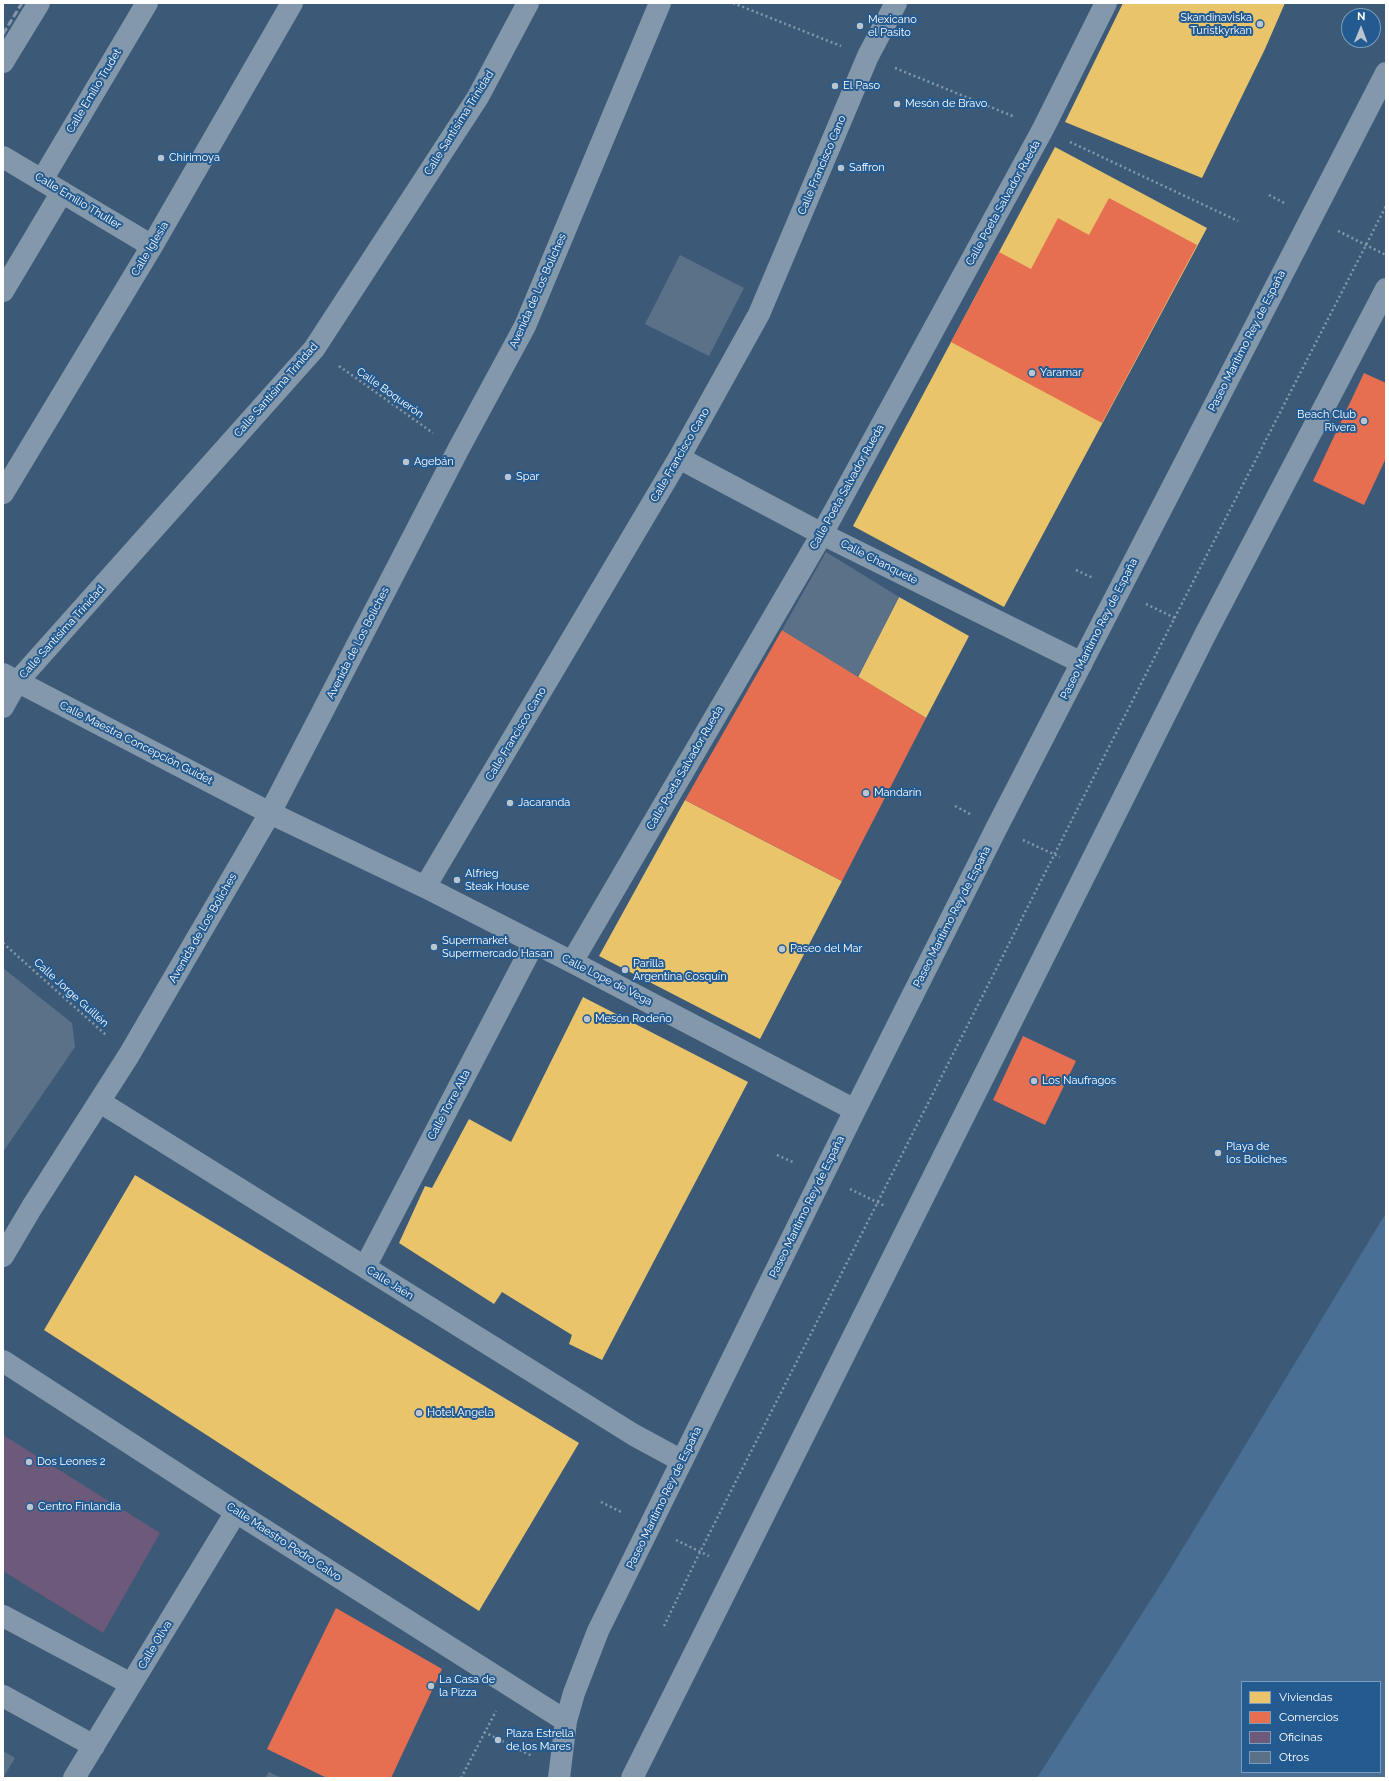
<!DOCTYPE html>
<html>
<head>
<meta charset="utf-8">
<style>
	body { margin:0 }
	#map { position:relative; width:1389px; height:1781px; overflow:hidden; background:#3c5a78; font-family:Raleway,sans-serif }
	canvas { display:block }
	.frame { position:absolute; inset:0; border:4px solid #fff; pointer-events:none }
	.legend { position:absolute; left:1241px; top:1681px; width:140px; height:92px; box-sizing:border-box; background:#235a90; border:1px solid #7b9cbc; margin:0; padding:5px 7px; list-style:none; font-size:12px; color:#fff }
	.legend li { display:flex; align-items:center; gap:8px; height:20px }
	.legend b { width:20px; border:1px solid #7b9cbc }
	.north { position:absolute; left:1341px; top:8px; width:40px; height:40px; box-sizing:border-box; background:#235a90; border:1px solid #7b9cbc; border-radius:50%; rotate:1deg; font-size:11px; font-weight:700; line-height:16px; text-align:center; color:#fff }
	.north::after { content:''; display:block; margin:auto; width:14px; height:18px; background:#bbc5d0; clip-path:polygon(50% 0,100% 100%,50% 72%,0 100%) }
</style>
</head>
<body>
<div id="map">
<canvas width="1389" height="1781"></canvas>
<div class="frame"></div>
<ul class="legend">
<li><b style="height:11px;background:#e9c46a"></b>Viviendas</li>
<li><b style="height:11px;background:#e76f51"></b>Comercios</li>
<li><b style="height:11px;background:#6d597a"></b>Oficinas</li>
<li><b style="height:11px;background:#5a7188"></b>Otros</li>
</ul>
<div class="north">N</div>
</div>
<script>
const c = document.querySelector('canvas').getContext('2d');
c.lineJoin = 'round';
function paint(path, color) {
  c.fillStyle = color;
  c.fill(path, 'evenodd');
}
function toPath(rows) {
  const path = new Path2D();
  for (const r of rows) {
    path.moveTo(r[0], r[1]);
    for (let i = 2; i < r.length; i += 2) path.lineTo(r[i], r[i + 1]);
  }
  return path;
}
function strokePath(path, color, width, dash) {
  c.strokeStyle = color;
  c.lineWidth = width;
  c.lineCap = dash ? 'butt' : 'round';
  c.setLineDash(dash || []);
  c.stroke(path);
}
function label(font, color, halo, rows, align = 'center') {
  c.font = font + ' Raleway,sans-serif';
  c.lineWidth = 4;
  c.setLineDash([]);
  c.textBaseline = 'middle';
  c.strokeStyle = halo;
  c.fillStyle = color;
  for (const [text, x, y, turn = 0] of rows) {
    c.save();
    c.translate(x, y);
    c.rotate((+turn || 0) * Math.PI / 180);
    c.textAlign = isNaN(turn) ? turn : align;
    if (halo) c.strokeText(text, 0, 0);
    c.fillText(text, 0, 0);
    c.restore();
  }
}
paint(toPath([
	[1386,1213,1386,1778,1037,1778,1166,1576],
	[1242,1682,1380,1682,1380,1772,1242,1772]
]), '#4a6f94');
paint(toPath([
	[1123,3,1285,3,1265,49,1202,178,1065,122],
	[1055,147,1207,228,1004,607,853,526],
	[899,597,969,636,926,718,858,677],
	[685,800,842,881,760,1039,599,956],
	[583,997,748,1082,602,1360,569,1344,572,1335,502,1292,494,1304,399,1243,425,1186,432,1188,469,1119,511,1142],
	[135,1175,579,1443,479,1611,44,1330]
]), '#e9c46a');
paint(toPath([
	[1109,198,1197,245,1102,423,951,342,999,252,1031,269,1058,218,1089,235],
	[1364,373,1386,383,1386,458,1364,505,1313,481],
	[782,630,926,718,842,881,685,800],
	[1023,1036,1076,1061,1045,1125,993,1100],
	[336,1608,442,1669,391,1778,327,1778,267,1749]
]), '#e76f51');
paint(toPath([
	[3,1435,160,1533,103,1633,3,1571]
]), '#6d597a');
paint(toPath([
	[680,255,744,288,709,356,645,324],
	[826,552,899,597,858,677,782,630],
	[3,968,72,1023,75,1047,3,1152],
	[3,1751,15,1758,3,1778],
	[269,1772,282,1778,265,1778]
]), '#5a7188');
strokePath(toPath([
	[733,3,841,46],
	[895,68,1015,117],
	[1070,142,1238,221],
	[1269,195,1286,204],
	[1338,231,1386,255],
	[339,366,433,433],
	[1076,570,1093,578],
	[1146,604,1175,618],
	[955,806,970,814],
	[1023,840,1060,857],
	[3,943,106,1035],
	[777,1155,795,1163],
	[850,1189,885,1206],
	[601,1502,623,1513],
	[676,1540,709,1556],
	[664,1626,700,1552,1175,617,1386,206],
	[484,1732,532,1756],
	[461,1778,496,1711]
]), '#8498ab', 2.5, [2, 3]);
strokePath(toPath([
	[3,62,39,3],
	[3,157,152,246],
	[42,180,147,3],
	[3,291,62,192],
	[679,458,822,534,1082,663],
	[3,493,152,246,292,3],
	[3,674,270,813,425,887,572,962,855,1110],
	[3,707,17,682,314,349,478,97,528,3],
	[425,887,679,458,759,314,868,56,896,3],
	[572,962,822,534,1043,129,1106,3],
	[100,1102,634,1435,682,1461],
	[3,1256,32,1207,129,1055,270,813,458,450,525,326,660,3],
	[365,1267,534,943],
	[3,1361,236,1512,566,1721],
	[3,1616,131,1684],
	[3,1696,94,1746],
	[74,1778,236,1512],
	[559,1778,566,1721,574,1693,598,1631,855,1110,997,827,1386,73],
	[632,1778,1206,633,1386,289]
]), '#8498ab', 22);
strokePath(toPath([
	[3,34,22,3]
]), '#8396ab', 3, [7, 3]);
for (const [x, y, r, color] of [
	[1260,24,4,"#bbc5d0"],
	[860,26,4,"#bbc5d0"],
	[835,86,4,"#bbc5d0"],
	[897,104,4,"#bbc5d0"],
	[161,158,4,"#bbc5d0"],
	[841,168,4,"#bbc5d0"],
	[1032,373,4,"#bbc5d0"],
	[1364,421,4,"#bbc5d0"],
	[406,462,4,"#bbc5d0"],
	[508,477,4,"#bbc5d0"],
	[866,793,4,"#bbc5d0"],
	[510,803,4,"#bbc5d0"],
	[457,880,4,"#bbc5d0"],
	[434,947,4,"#bbc5d0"],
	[782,949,4,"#bbc5d0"],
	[625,970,4,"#bbc5d0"],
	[587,1019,4,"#bbc5d0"],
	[1034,1081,4,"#bbc5d0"],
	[1218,1153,4,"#bbc5d0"],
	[419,1413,4,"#bbc5d0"],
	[29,1462,4,"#bbc5d0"],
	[30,1507,4,"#bbc5d0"],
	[431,1686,4,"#bbc5d0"],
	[498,1740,4,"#bbc5d0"]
]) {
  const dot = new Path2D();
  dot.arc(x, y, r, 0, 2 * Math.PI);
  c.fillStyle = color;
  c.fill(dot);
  strokePath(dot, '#235a90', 1.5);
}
label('11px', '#fff', '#235a90', [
	["Skandinaviska",1252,18,"right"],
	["Turistkyrkan",1252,31,"right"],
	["Mexicano",868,20],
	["el Pasito",868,33],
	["El Paso",843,86],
	["Mesón de Bravo",905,104],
	["Chirimoya",169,158],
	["Saffron",849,168],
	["Yaramar",1040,373],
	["Beach Club",1356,415,"right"],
	["Rivera",1356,428,"right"],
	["Agebán",414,462],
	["Spar",516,477],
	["Mandarín",874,793],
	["Jacaranda",518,803],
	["Alfrieg",465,874],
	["Steak House",465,887],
	["Supermarket",442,941],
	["Supermercado Hasan",442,954],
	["Paseo del Mar",790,949],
	["Parilla",633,964],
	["Argentina Cosquín",633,977],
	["Mesón Rodeño",595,1019],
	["Los Naufragos",1042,1081],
	["Playa de",1226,1147],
	["los Boliches",1226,1160],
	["Hotel Angela",427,1413],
	["Dos Leones 2",37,1462],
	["Centro Finlandia",38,1507],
	["La Casa de",439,1680],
	["la Pizza",439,1693],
	["Plaza Estrella",506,1734],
	["de los Mares",506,1747]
], 'left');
label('11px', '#fff', '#235a90', [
	["Calle Emilio Trudet",94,91,-59],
	["Calle Santísima Trinidad",459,123,-58],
	["Calle Francisco Cano",822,165,-67],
	["Calle Emilio Thuller",78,201,31],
	["Calle Poeta Salvador Rueda",1003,203,-61],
	["Calle Iglesia",150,249,-59],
	["Avenida de Los Boliches",538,291,-66],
	["Paseo Marítimo Rey de España",1247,341,-63],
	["Calle Santísima Trinidad",276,390,-49],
	["Calle Boquerón",390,393,35],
	["Calle Francisco Cano",680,455,-60],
	["Calle Poeta Salvador Rueda",847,487,-61],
	["Calle Chanquete",879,562,27],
	["Paseo Marítimo Rey de España",1099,629,-63],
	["Calle Santísima Trinidad",62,632,-48],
	["Avenida de Los Boliches",358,643,-63],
	["Calle Francisco Cano",516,734,-59],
	["Calle Maestra Concepción Guidet",136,743,27],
	["Calle Poeta Salvador Rueda",685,768,-60],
	["Paseo Marítimo Rey de España",952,917,-63],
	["Avenida de Los Boliches",203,928,-60],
	["Calle Lope de Vega",607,980,27],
	["Calle Jorge Guillén",71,993,42],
	["Calle Torre Alta",449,1105,-62],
	["Paseo Marítimo Rey de España",807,1207,-64],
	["Calle Jaén",390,1283,32],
	["Paseo Marítimo Rey de España",664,1498,-64],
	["Calle Maestro Pedro Calvo",284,1542,33],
	["Calle Oliva",155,1645,-59]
]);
</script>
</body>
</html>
